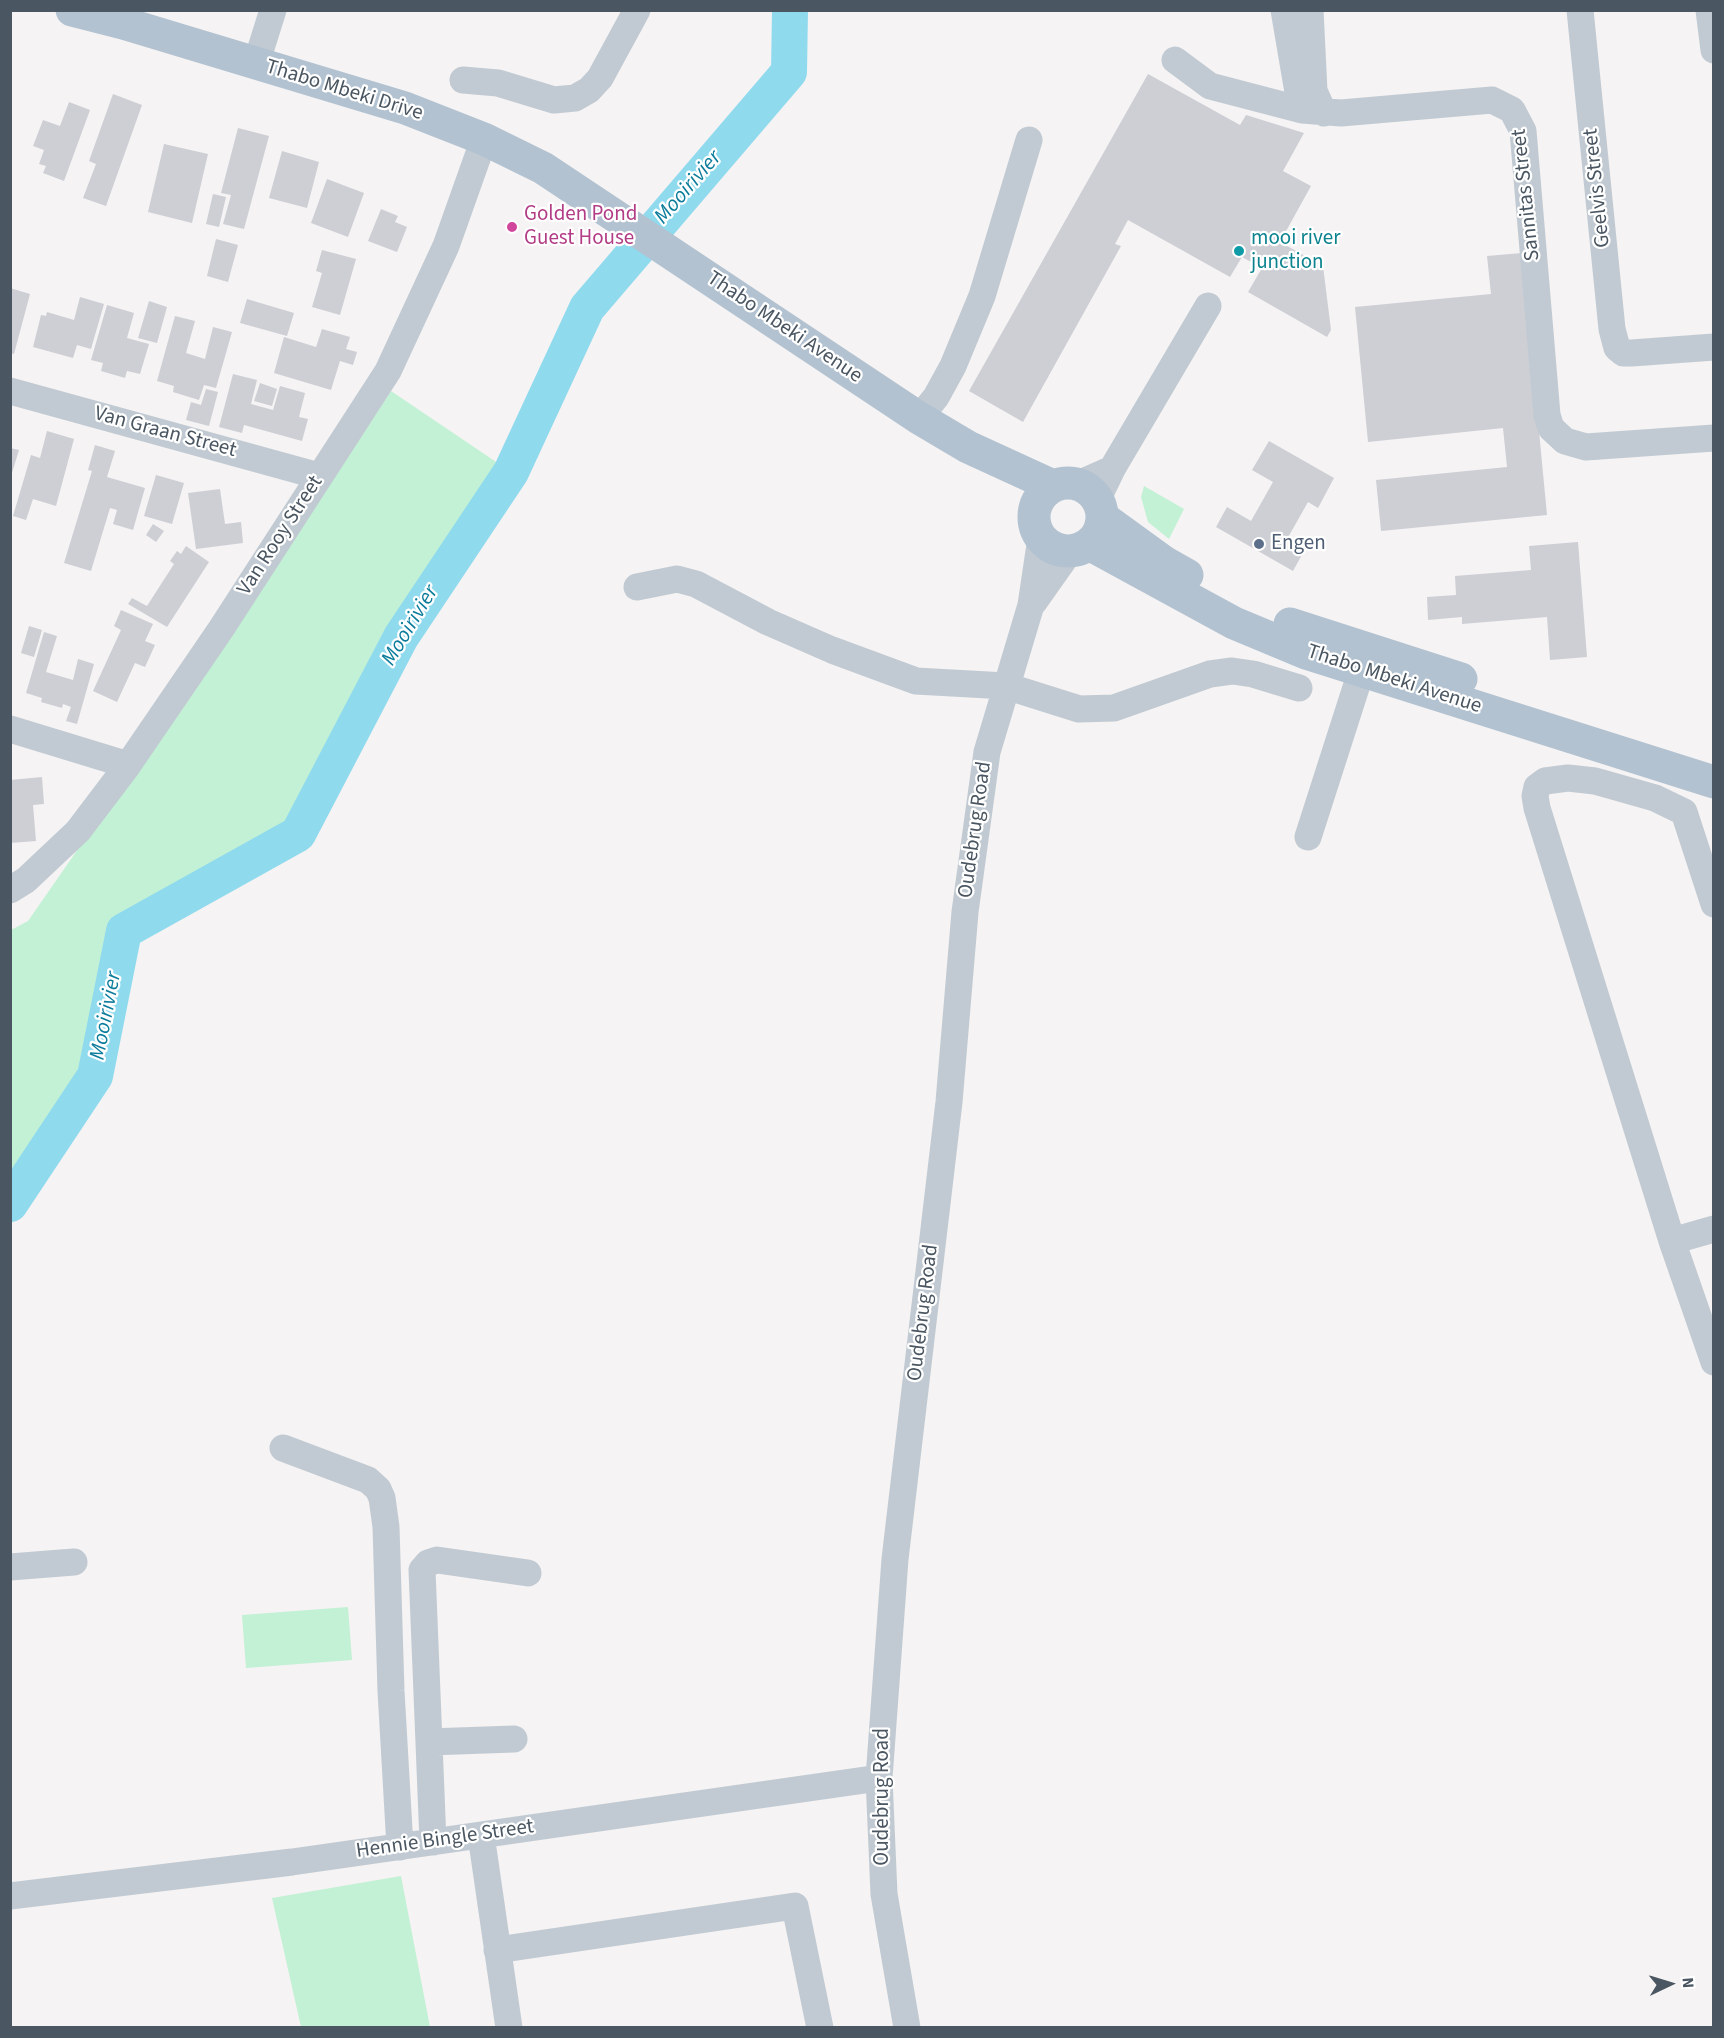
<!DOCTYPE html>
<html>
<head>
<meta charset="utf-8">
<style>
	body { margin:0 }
	#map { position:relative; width:1724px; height:2038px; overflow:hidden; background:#f5f3f3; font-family:"Source Sans 3",sans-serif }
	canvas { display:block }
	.frame { position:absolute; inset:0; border:12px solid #4a5661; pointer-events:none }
	.north { position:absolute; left:1640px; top:1954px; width:60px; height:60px; -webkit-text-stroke:4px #fff; paint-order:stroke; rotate:86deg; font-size:16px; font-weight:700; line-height:24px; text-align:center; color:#4a5661 }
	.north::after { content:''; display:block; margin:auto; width:21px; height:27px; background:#4a5661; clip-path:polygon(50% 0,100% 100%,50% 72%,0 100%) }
</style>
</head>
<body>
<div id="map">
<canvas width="1724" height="2038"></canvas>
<div class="frame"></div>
<div class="north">N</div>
</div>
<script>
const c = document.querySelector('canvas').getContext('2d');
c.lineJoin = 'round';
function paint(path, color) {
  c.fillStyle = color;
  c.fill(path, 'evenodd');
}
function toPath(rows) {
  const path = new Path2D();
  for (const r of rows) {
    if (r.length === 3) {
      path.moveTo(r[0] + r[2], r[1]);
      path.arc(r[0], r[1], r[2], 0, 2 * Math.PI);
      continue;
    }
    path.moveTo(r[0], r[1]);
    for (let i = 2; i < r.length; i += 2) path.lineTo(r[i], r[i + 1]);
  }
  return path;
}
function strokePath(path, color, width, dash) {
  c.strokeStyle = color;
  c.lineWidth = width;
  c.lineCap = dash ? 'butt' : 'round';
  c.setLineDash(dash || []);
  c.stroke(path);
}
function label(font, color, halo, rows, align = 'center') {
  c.font = font + ' "Source Sans 3",sans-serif';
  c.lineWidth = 4.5;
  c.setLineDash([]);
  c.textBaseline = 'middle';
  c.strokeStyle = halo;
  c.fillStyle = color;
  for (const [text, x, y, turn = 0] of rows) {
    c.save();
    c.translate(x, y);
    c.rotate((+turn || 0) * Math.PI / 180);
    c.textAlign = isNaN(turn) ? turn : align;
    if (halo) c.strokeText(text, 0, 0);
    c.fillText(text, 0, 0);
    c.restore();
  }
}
paint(toPath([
	[391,391,511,472,401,637,298,834,124,931,95,1076,11,1204,11,930,28,921,278,561],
	[1144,486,1184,509,1169,539,1148,522,1141,497],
	[348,1607,352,1660,246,1668,242,1615],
	[401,1876,430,2027,301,2027,272,1898]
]), '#c3f1d5');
strokePath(toPath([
	[10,1204,95,1076,124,931,298,834,401,637,511,472,587,308,789,72,790,10]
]), '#90daee', 36);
paint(toPath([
	[1148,74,1240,125,1246,115,1304,133,1283,171,1311,186,1280,242,1323,266,1331,330,1327,337,1248,292,1262,268,1242,257,1230,277,1128,220,1115,244,1121,246,1023,422,969,391],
	[113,94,142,105,106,206,83,198,96,164,89,161],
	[69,102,90,110,64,181,43,173,46,166,39,164,44,150,33,146,43,120,60,126],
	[238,128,269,136,244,229,223,224,231,195,221,193],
	[164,144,208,154,192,223,148,212],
	[282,151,319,162,307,208,269,198],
	[327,179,364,193,348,237,311,223],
	[213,194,226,197,219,227,206,224],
	[381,209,398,216,395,222,407,227,397,252,368,241],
	[216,239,238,245,228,282,207,276],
	[322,250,356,259,340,315,312,307,322,273,316,271],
	[1522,253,1547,515,1381,531,1376,480,1507,467,1503,428,1368,442,1355,307,1491,294,1487,256],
	[10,288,30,294,14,354,10,353],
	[80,297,104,304,91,349,77,345,73,358,33,347,41,315,46,316,47,312,74,320],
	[247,299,294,313,287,336,240,323],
	[149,301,167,307,157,343,138,338],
	[107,305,134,313,127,338,149,344,140,374,127,371,125,378,101,371,103,363,91,360],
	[175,316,195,321,186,353,205,359,213,327,232,332,216,388,204,385,199,400,173,392,174,386,157,381],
	[322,329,350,337,346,349,357,352,353,365,340,361,331,390,274,373,284,337,316,347],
	[233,374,257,380,251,404,273,410,280,386,305,393,299,417,308,419,302,441,244,425,242,433,219,427],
	[260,383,277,389,272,406,254,401],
	[206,389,218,392,209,426,186,420,191,402,201,405],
	[47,431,74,439,56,506,33,499,26,520,13,516,31,455,40,458],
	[1269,441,1334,478,1318,508,1308,502,1286,541,1304,551,1293,571,1216,527,1227,507,1251,521,1273,482,1252,470],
	[95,445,115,451,107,477,145,488,133,530,113,524,117,510,110,508,91,571,64,563,92,471,88,470],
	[10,448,19,450,11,476,10,476],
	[156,475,184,483,172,524,144,516],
	[220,489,225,524,241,522,243,543,196,549,188,493],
	[153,524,164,531,156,542,146,535],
	[1578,542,1587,657,1550,660,1547,617,1462,624,1462,617,1428,620,1427,597,1456,595,1455,576,1531,570,1529,546],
	[186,546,209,562,167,627,128,604,132,598,147,606,174,564,170,561,177,551,181,554],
	[121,610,153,624,145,641,155,645,145,667,135,663,117,702,93,691,121,630,114,626],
	[29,626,42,630,34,657,21,653],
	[44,632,57,636,46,672,73,680,78,659,94,664,77,724,66,721,71,707,63,704,62,708,41,702,42,698,26,693],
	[42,777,44,804,33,805,36,841,10,843,10,780]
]), '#cdcfd5');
strokePath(toPath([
	[1284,10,1300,104],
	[1310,10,1314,91,1324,113],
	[1580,10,1612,329,1617,348,1623,353,1632,353,1714,347],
	[1709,10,1714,50],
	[1175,60,1210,86,1302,110,1341,113,1492,100,1512,110,1523,131,1547,415,1551,428,1565,441,1586,447,1714,438],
	[256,64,273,10],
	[463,80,498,83,554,100,575,98,589,90,600,78,637,10],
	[10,391,319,476],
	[919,418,936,397,953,366,982,296,1029,140],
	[1112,469,1208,306],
	[1078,484,1112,469,1097,500],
	[637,587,677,579,696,584,768,622,832,650,916,681,1006,686,1079,709,1114,708,1210,674,1232,671,1253,674,1299,688],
	[1034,602,1070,551],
	[10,729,128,765],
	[1308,837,1361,672],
	[10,890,26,880,78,831,128,765,221,629,388,371,446,246,484,139],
	[1714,904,1684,812,1655,798,1595,781,1568,778,1545,781,1537,787,1535,796,1537,808,1672,1241,1714,1362],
	[1672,1241,1714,1229],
	[283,1448,368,1480,378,1489,382,1498,386,1527,391,1691,400,1847],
	[10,1567,74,1562],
	[429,1742,514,1739],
	[481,1835,509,2028],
	[433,1842,422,1570,428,1563,437,1560,528,1573],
	[10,1896,292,1862,879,1778],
	[497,1950,795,1906,820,2028],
	[907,2028,884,1894,879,1778,895,1559,949,1102,965,912,987,752,1031,605,1041,538]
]), '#c1cad2', 27);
strokePath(toPath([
	[72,10,123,23,405,108,484,139,543,168,919,418,968,447,1053,486],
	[1068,517,34],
	[1102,517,1164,562,1187,575],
	[1089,544,1234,623,1306,653,1714,782],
	[1290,624,1461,679]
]), '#b3c2d1', 33);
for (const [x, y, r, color] of [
	[512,227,6,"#d1479c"],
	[1239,251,6,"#0f9aa8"],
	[1259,544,6,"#5c6f8a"]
]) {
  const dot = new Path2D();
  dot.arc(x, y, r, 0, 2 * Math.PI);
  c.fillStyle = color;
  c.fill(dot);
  strokePath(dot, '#fff', 2);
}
label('21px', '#4a5661', '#fff', [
	["Thabo Mbeki Drive",344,91,17],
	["Geelvis Street",1598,188,-96],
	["Sannitas Street",1527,195,-96],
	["Thabo Mbeki Avenue",784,328,34],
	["Van Graan Street",165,433,15],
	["Van Rooy Street",281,536,-57],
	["Thabo Mbeki Avenue",1394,680,18],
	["Oudebrug Road",976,830,-82],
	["Oudebrug Road",924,1313,-83],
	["Oudebrug Road",883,1797,-90],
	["Hennie Bingle Street",445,1840,-8]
]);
label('21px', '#b23c85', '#fff', [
	["Golden Pond",524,215],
	["Guest House",524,239]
], 'left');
label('21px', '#0d838f', '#fff', [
	["mooi river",1251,239],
	["junction",1251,263]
], 'left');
label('21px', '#4e5e75', '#fff', [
	["Engen",1271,544]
], 'left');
label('italic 22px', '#0c7c9b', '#fff', [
	["Mooirivier",689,188,-49],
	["Mooirivier",411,626,-59],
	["Mooirivier",107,1016,-79]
]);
</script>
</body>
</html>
